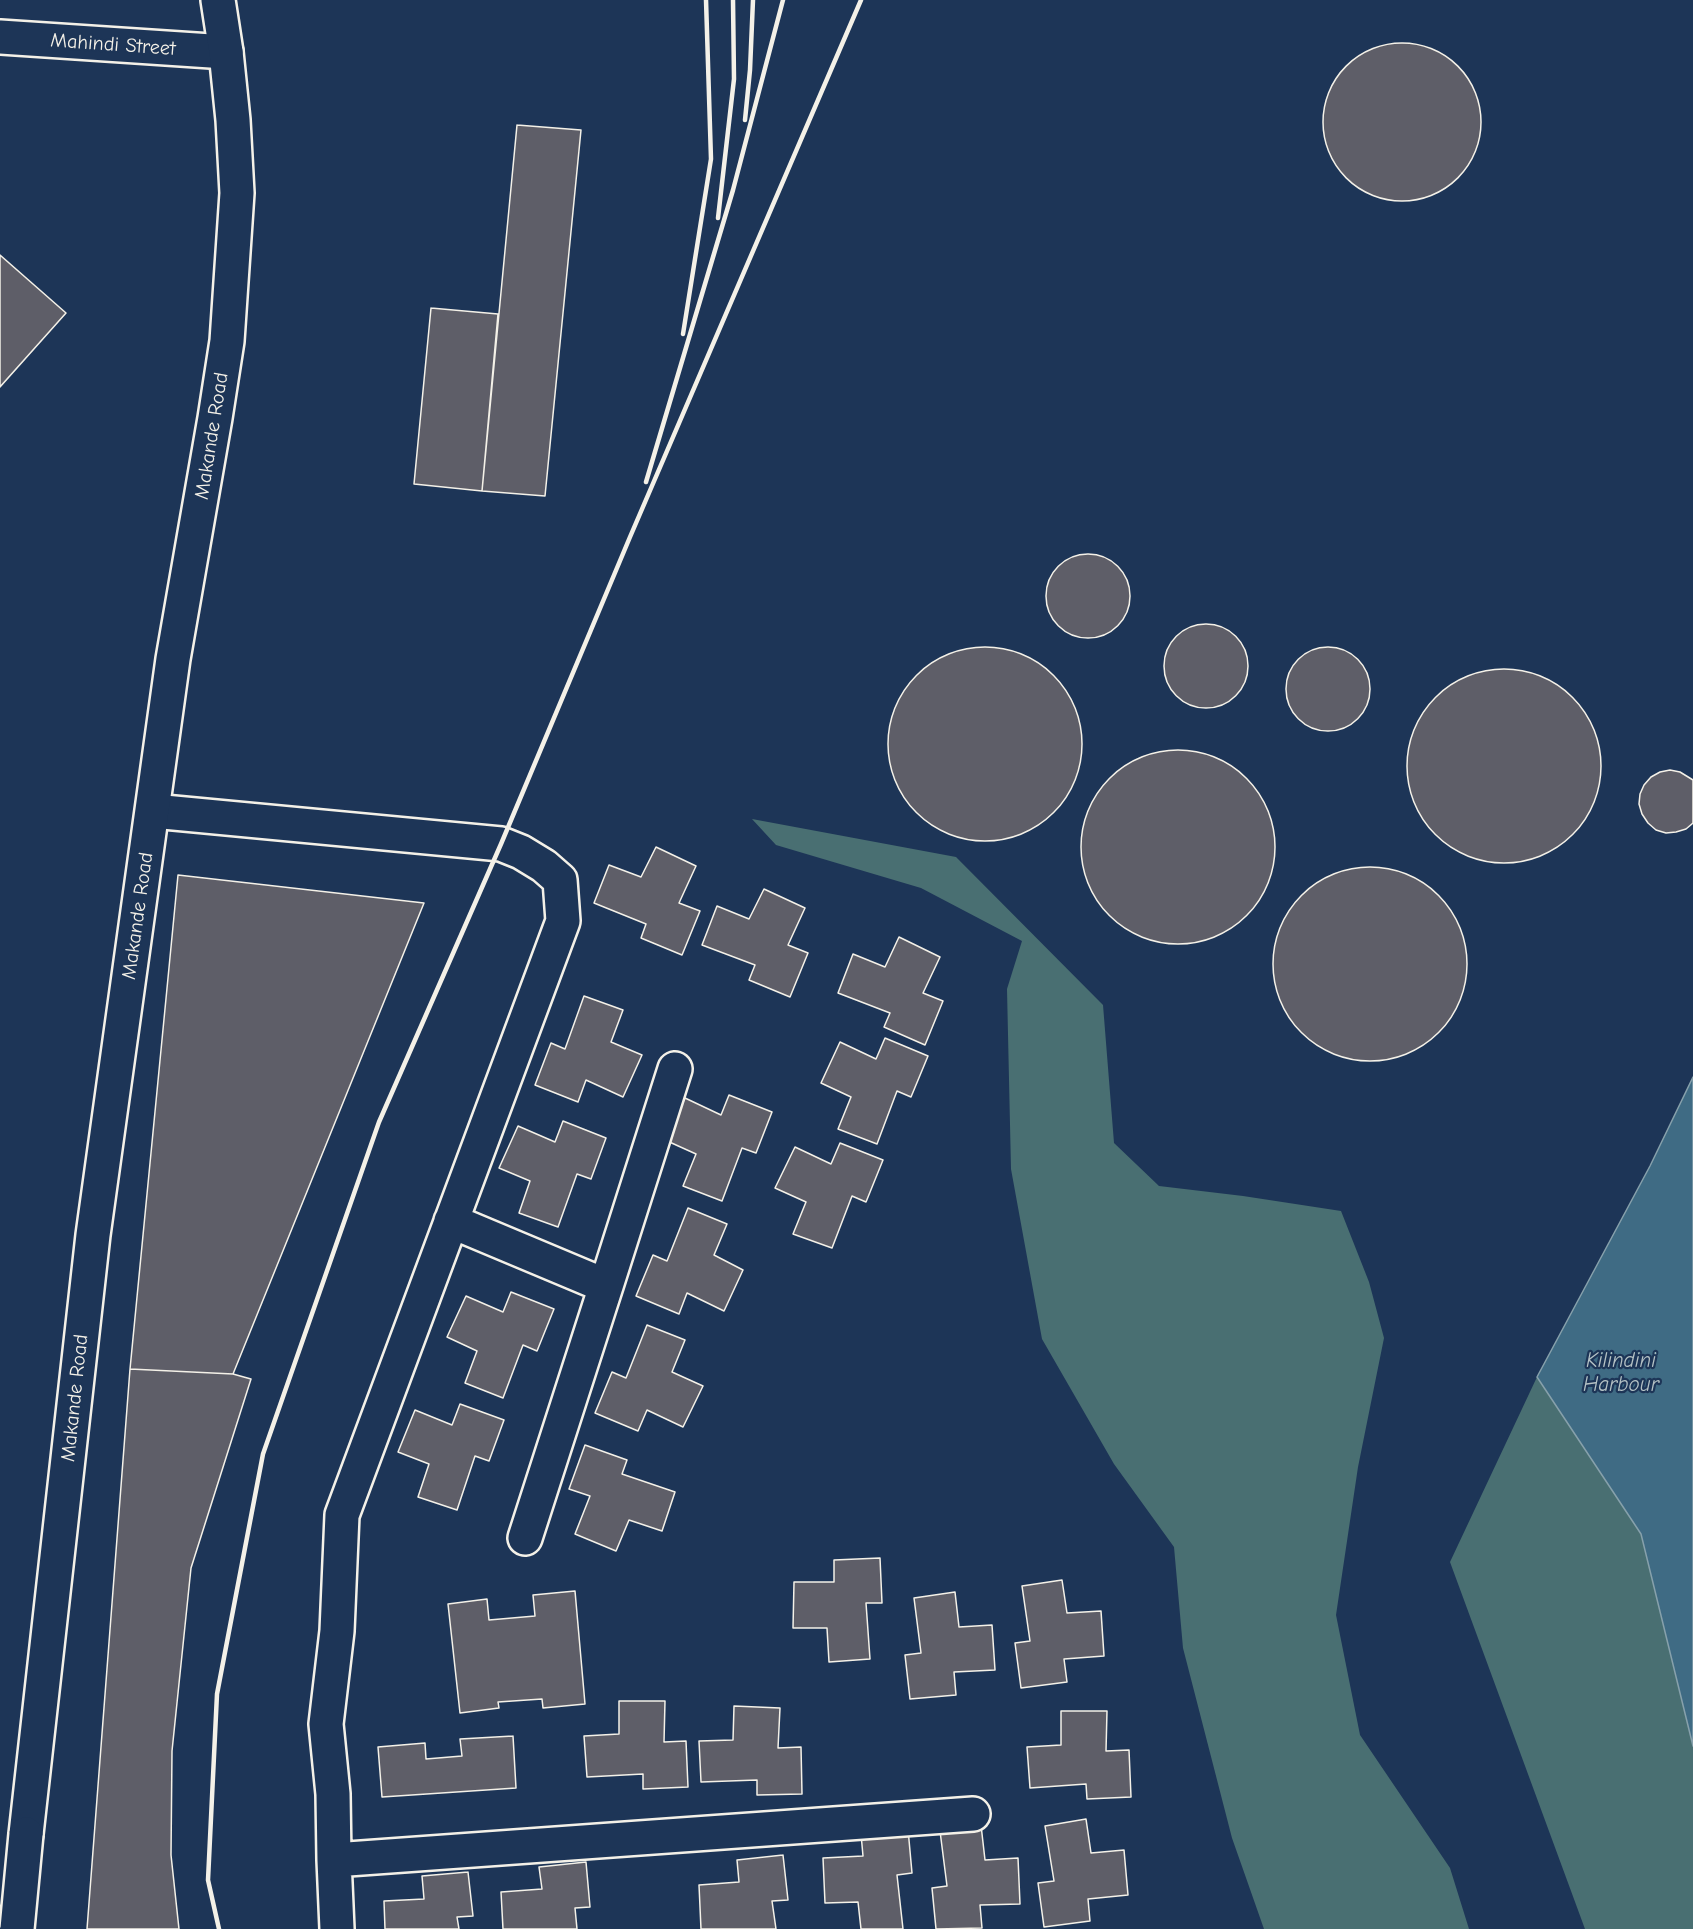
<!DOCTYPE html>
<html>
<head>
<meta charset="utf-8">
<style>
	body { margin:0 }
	canvas { display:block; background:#1d3557 }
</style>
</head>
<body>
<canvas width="1693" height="1929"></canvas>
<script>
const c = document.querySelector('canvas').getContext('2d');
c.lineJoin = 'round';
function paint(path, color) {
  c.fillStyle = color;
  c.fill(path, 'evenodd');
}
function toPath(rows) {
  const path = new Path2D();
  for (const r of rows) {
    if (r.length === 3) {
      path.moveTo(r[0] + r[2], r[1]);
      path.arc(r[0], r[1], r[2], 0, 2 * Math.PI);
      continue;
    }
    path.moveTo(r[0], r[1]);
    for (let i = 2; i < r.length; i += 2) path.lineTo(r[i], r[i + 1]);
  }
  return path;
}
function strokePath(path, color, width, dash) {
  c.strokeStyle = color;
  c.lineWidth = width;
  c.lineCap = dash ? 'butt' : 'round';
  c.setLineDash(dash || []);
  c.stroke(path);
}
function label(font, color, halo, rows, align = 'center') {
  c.font = font + ' "Comic Neue",sans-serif';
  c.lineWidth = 4.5;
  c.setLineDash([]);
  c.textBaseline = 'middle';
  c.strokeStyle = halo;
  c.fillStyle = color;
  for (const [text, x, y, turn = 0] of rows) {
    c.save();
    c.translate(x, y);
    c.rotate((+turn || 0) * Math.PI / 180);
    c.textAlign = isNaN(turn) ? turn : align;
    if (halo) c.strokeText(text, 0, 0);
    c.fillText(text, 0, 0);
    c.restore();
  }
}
paint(toPath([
	[752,819,956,857,1103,1005,1114,1143,1159,1186,1243,1196,1341,1211,1369,1282,1384,1338,1358,1467,1336,1615,1360,1735,1450,1868,1469,1929,1264,1929,1232,1838,1183,1648,1174,1547,1114,1464,1042,1339,1011,1169,1007,989,1022,941,921,888,776,845],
	[1537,1377,1641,1534,1693,1746,1693,1929,1585,1929,1450,1562]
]), '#496f72');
const water = toPath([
	[1693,1077,1693,1746,1641,1534,1537,1377,1650,1166,1693,1077]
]);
paint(water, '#3f6b84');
strokePath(water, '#87a1ac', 1.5);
const building = toPath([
	[1402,122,79],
	[517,125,581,130,545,496,482,491,517,125],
	[0,255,66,313,0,387,0,255],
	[431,308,498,314,482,491,414,484,431,308],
	[1088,596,42],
	[1206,666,42],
	[1328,689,42],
	[985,744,97],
	[1504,766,97],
	[1178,847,97],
	[1670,770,1680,772,1693,780,1693,823,1686,829,1676,832,1666,833,1656,830,1648,823,1642,814,1639,804,1640,794,1644,785,1651,777,1660,772,1670,770],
	[656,847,696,866,679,903,700,911,682,955,641,938,646,924,594,903,609,865,641,877,656,847],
	[1370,964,97],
	[178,875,424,903,233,1374,130,1369,178,875],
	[764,889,805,908,788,945,808,953,790,997,749,980,755,965,702,945,717,906,749,919,764,889],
	[899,937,940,957,923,993,943,1001,925,1045,884,1027,890,1013,838,993,853,954,885,967,899,937],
	[584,996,623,1010,611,1042,642,1055,623,1097,586,1080,578,1102,535,1085,551,1043,565,1049,584,996],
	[885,1038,928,1056,911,1097,897,1091,877,1144,838,1129,851,1097,821,1083,840,1042,876,1059,885,1038],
	[729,1095,772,1112,756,1153,742,1148,722,1201,683,1186,696,1154,665,1140,685,1098,721,1115,729,1095],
	[563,1121,606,1138,591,1179,577,1174,558,1227,519,1213,530,1181,499,1168,518,1126,555,1142,563,1121],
	[840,1143,883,1160,866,1202,852,1196,832,1248,793,1234,806,1202,775,1188,795,1147,831,1164,840,1143],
	[688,1208,727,1224,714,1255,743,1270,724,1311,687,1293,679,1314,636,1296,653,1255,667,1261,688,1208],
	[511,1292,554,1309,537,1351,523,1345,503,1398,465,1383,477,1351,447,1337,466,1296,503,1312,511,1292],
	[647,1325,685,1340,672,1372,703,1386,683,1427,647,1410,638,1431,595,1413,612,1372,626,1378,647,1325],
	[130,1369,233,1374,251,1379,191,1568,172,1751,171,1855,179,1929,87,1929,130,1369],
	[460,1404,504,1420,489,1461,475,1456,457,1510,418,1497,429,1464,398,1452,415,1410,452,1425,460,1404],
	[585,1445,627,1460,622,1474,675,1492,662,1531,629,1520,616,1551,575,1534,590,1496,569,1489,585,1445],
	[880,1558,882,1603,866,1603,870,1659,829,1662,827,1628,793,1628,794,1582,834,1582,834,1560,880,1558],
	[1062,1580,1067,1613,1101,1611,1104,1656,1064,1659,1067,1682,1021,1688,1015,1643,1030,1641,1022,1586,1062,1580],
	[575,1591,585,1704,543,1708,542,1699,498,1702,499,1708,460,1713,448,1604,487,1599,489,1620,535,1616,533,1595,575,1591],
	[955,1592,959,1627,992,1625,995,1670,954,1672,956,1695,910,1699,905,1655,921,1653,914,1598,955,1592],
	[619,1701,665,1701,664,1742,686,1741,688,1787,643,1789,643,1774,587,1777,584,1736,619,1734,619,1701],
	[734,1706,780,1708,778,1748,801,1747,802,1794,757,1795,757,1780,701,1782,699,1741,733,1740,734,1706],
	[1061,1711,1107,1711,1106,1751,1129,1750,1131,1797,1087,1799,1086,1784,1030,1788,1027,1747,1061,1745,1061,1711],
	[513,1736,516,1788,382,1797,378,1747,425,1743,426,1759,462,1756,460,1739,513,1736],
	[1086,1819,1091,1853,1124,1850,1128,1895,1088,1899,1090,1921,1044,1927,1038,1883,1054,1881,1045,1826,1086,1819],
	[981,1825,985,1860,1018,1858,1020,1904,980,1905,982,1928,936,1929,932,1888,947,1886,940,1831,981,1825],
	[908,1829,912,1873,897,1875,903,1929,861,1929,858,1902,825,1903,823,1858,863,1856,861,1834,908,1829],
	[783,1855,788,1900,772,1901,776,1929,701,1929,699,1885,739,1882,737,1860,783,1855],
	[586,1862,590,1907,575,1908,577,1929,503,1929,501,1892,542,1889,539,1867,586,1862],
	[468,1872,473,1916,457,1917,459,1929,385,1929,384,1901,424,1899,422,1876,468,1872]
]);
paint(building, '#5e5e68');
strokePath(building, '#f4f1e8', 1.5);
const street = toPath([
	[0,37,226,52],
	[153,811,501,844,521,852,544,866,560,880,563,921,342,1515,337,1631,326,1724,333,1794,334,1860,337,1929],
	[451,1221,606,1286,525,1538],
	[606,1286,675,1069],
	[334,1860,973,1814]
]);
const secondary = toPath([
	[26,1834,93,1235,173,659,215,418,227,341,237,193,233,120,226,52,218,0]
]);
strokePath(street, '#f4f1e8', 38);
strokePath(secondary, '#f4f1e8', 38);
strokePath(street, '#1d3557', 33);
strokePath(secondary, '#1d3557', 33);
strokePath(toPath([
	[745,120,750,70,753,0],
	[718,218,734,79,733,0],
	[683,334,711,159,706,0],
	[646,482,733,190,783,0],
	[0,1907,24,1929],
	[219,1929,208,1880,217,1694,263,1454,379,1122,501,844,630,537,861,0]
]), '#f4f1e8', 4.5);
const secondaryBridge = toPath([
	[17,1929,26,1834]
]);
strokePath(secondaryBridge, '#f4f1e8', 38, []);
strokePath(secondaryBridge, '#1d3557', 33);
label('20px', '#f4f1e8', '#1d3557', [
	["Mahindi Street",113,45,4],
	["Makande Road",212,436,-81],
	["Makande Road",138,916,-82],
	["Makande Road",75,1398,-84]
]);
label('italic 21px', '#b5c2c5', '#1d3557', [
	["Kilindini",1621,1361],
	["Harbour",1621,1385]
]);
</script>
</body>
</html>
